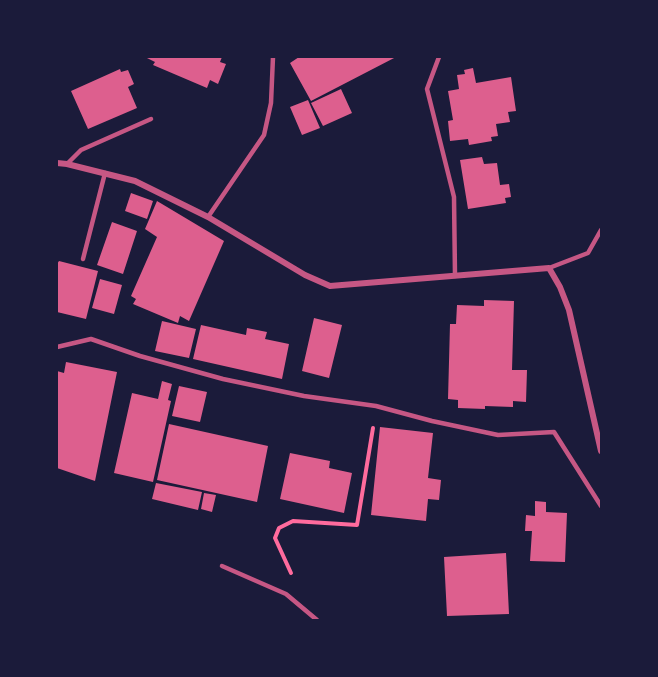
<!DOCTYPE html>
<html>
<head>
<meta charset="utf-8">
<style>
	body { margin:0 }
	#map { position:relative; width:658px; height:677px; overflow:hidden; background:#1b1b3a; font-family:"Titillium Web",sans-serif }
	canvas { display:block }
	.frame { position:absolute; inset:0; border:58px solid #1b1b3a; pointer-events:none }
</style>
</head>
<body>
<div id="map">
<canvas width="658" height="677"></canvas>
<div class="frame"></div>
</div>
<script>
const c = document.querySelector('canvas').getContext('2d');
c.lineJoin = 'round';
function paint(path, color) {
  c.fillStyle = color;
  c.fill(path, 'evenodd');
}
function toPath(rows) {
  const path = new Path2D();
  for (const r of rows) {
    path.moveTo(r[0], r[1]);
    for (let i = 2; i < r.length; i += 2) path.lineTo(r[i], r[i + 1]);
  }
  return path;
}
function strokePath(path, color, width, dash) {
  c.strokeStyle = color;
  c.lineWidth = width;
  c.lineCap = dash ? 'butt' : 'round';
  c.setLineDash(dash || []);
  c.stroke(path);
}
paint(toPath([
	[145,57,222,57,220,62,226,64,218,84,210,80,207,88,153,65,155,62],
	[299,57,396,57,311,101,290,63],
	[473,68,476,83,511,77,516,111,508,112,510,122,496,124,498,136,491,137,492,141,469,145,468,139,450,141,448,121,453,120,448,91,459,89,457,75,465,74,464,70],
	[120,69,121,72,128,70,134,84,128,87,137,108,88,129,71,91],
	[341,89,352,113,323,126,311,103],
	[308,100,320,128,302,135,290,107],
	[482,157,484,164,497,163,500,185,509,184,511,197,505,198,506,203,468,209,460,160],
	[131,193,153,201,147,219,125,211],
	[157,201,224,241,189,321,180,316,178,323,133,304,136,299,131,296,157,237,145,229],
	[112,222,137,231,123,274,97,265],
	[59,261,98,271,86,319,57,312,57,264],
	[100,279,122,285,114,314,92,308],
	[484,300,514,301,512,370,527,370,526,402,513,401,513,407,485,406,485,409,458,408,458,400,448,399,450,324,456,324,457,305,484,306],
	[314,318,342,325,329,378,302,371],
	[162,321,196,329,189,358,155,351],
	[201,325,246,335,247,328,267,332,265,339,289,344,282,379,193,359],
	[66,362,117,372,95,481,57,468,57,371,64,373],
	[162,381,172,384,168,400,171,401,153,482,114,473,132,393,158,399],
	[179,386,207,392,200,422,172,416],
	[169,424,268,446,257,502,157,480],
	[380,427,433,433,428,478,441,480,439,500,428,499,426,521,371,515],
	[290,453,330,461,329,468,352,473,344,513,280,499],
	[156,483,202,492,198,510,152,499],
	[204,493,216,495,212,512,201,509],
	[535,501,546,502,546,512,567,513,565,562,530,561,532,531,525,531,526,515,535,516],
	[506,553,509,614,447,616,444,557]
]), '#dd5f8e');
strokePath(toPath([
	[291,573,275,538,279,528,293,521,357,525,373,428]
]), '#ff6b9d', 4);
strokePath(toPath([
	[439,57,427,89,454,197,455,276],
	[67,164,81,150,151,119],
	[208,217,264,135,271,103,273,57],
	[83,259,105,173],
	[549,268,588,253,601,230],
	[57,347,91,339,140,356,223,379,304,396,376,406,432,421,498,435,554,432,601,506],
	[222,566,286,594,317,620]
]), '#c65784', 4.5);
strokePath(toPath([
	[57,163,67,164,135,181,208,217,305,275,330,286,549,268,560,287,569,310,601,451]
]), '#c65784', 6);
</script>
</body>
</html>
